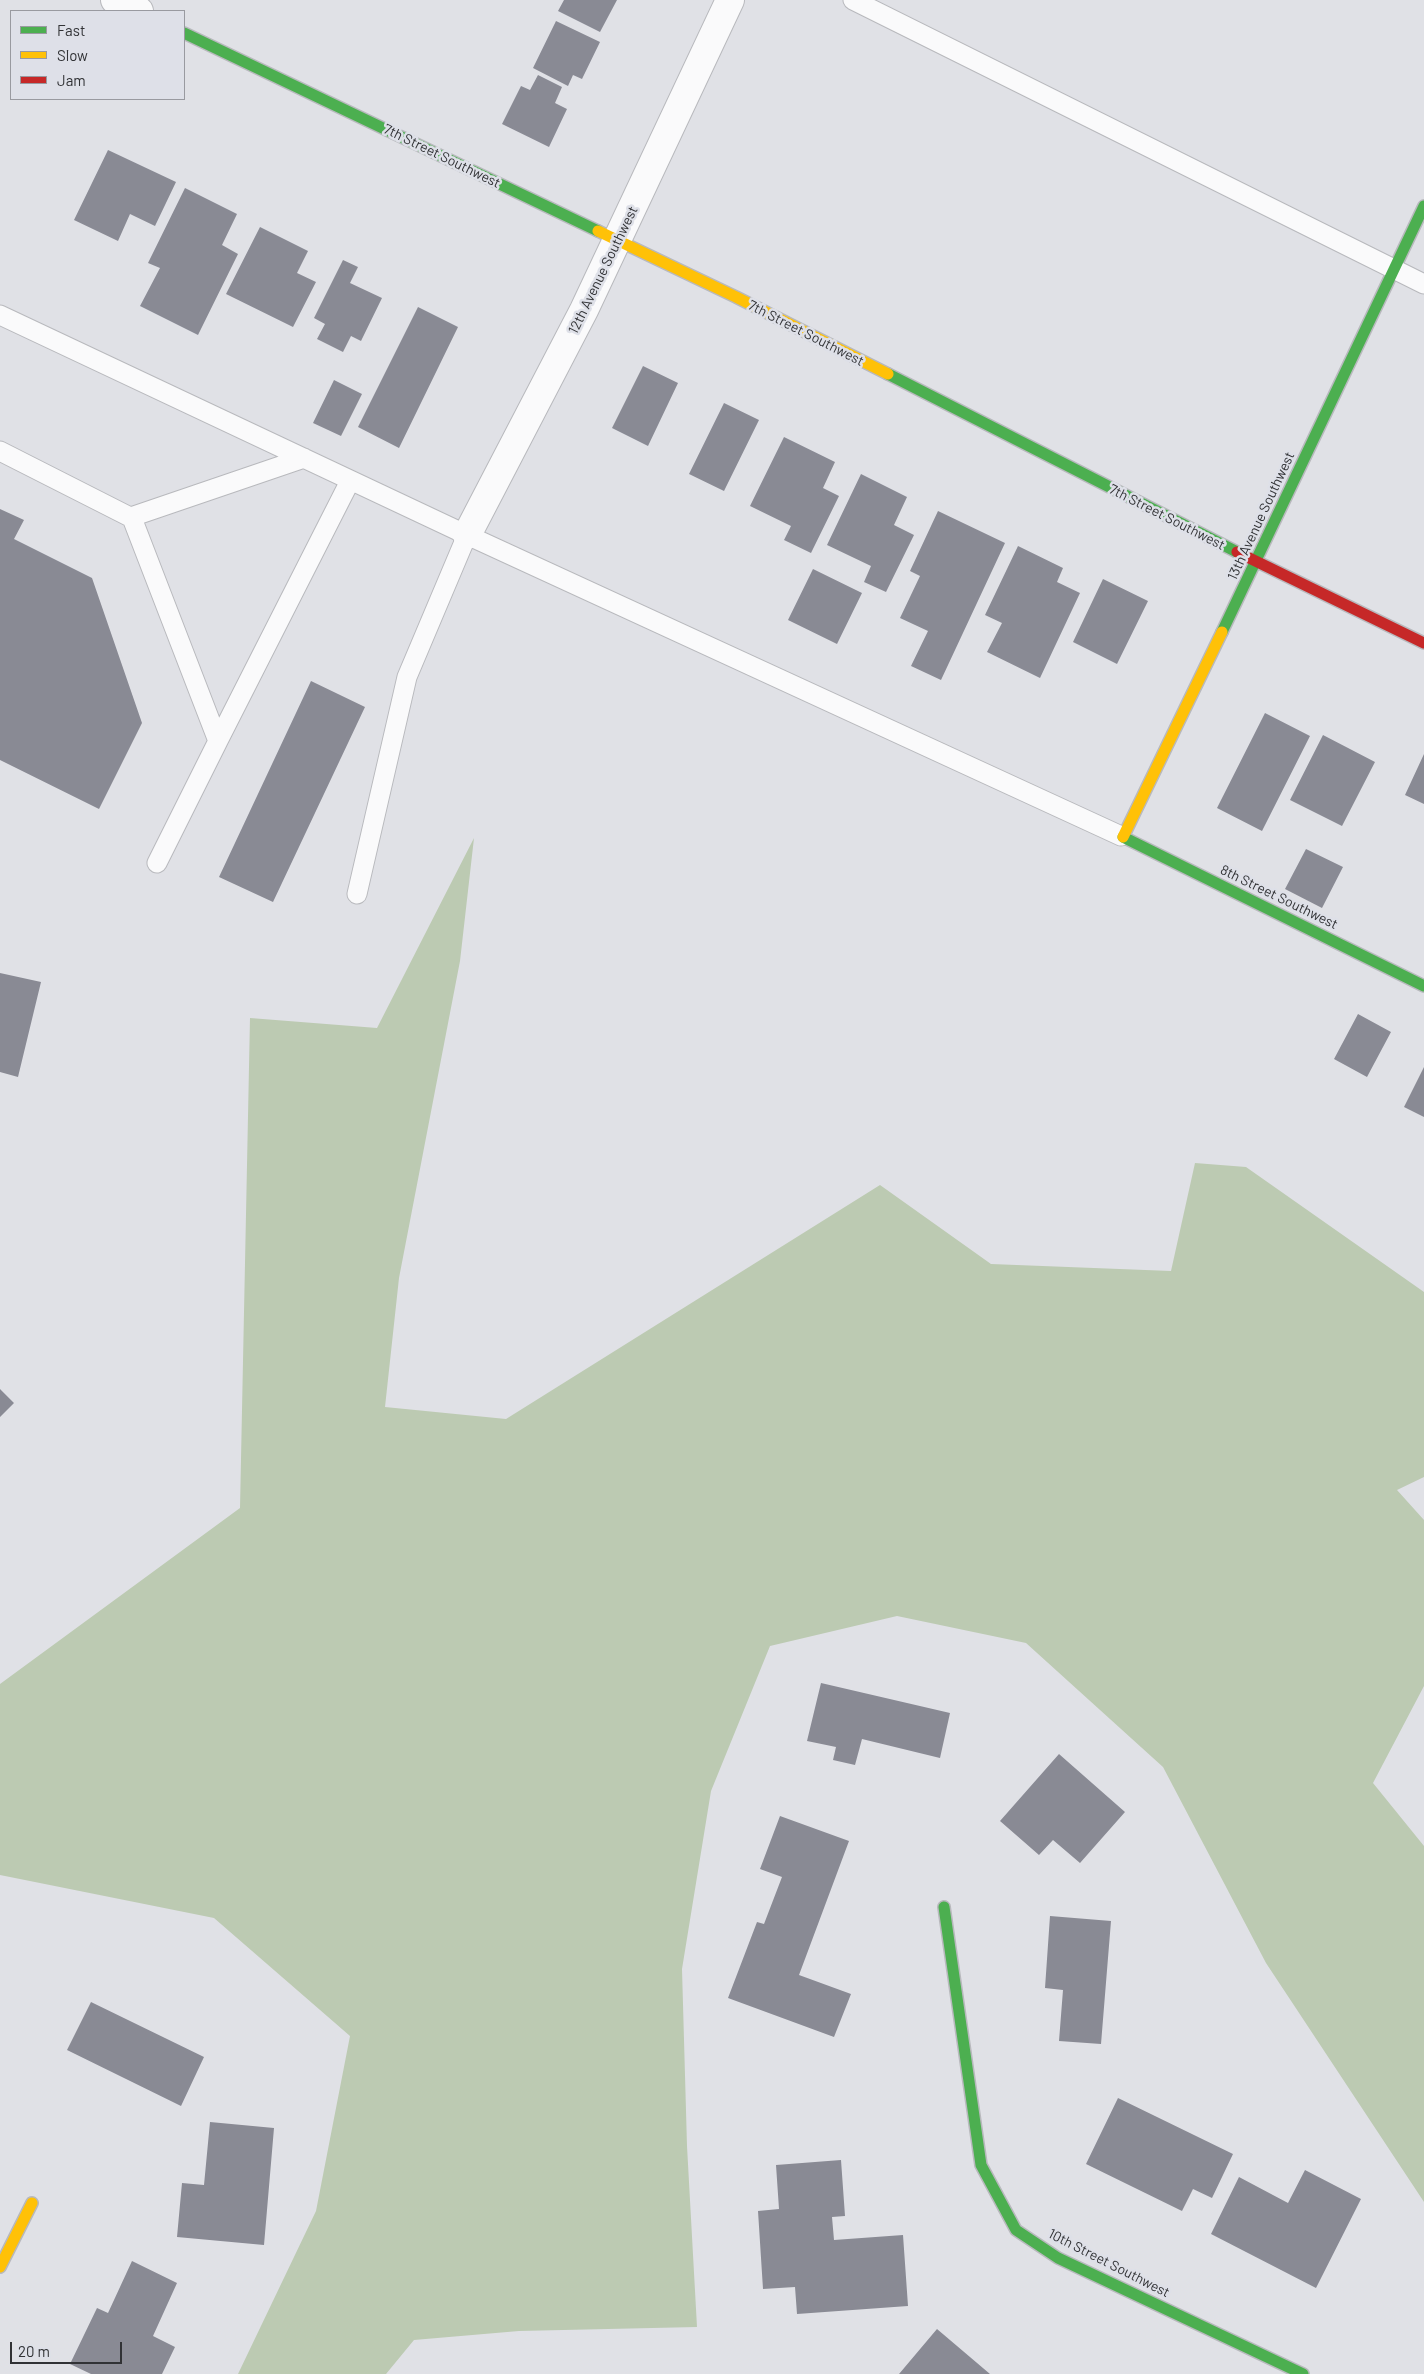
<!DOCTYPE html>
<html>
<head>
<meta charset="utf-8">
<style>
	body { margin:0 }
	#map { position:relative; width:1424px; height:2374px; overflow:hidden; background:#e0e1e6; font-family:Barlow,sans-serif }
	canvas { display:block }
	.legend { position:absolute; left:10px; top:10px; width:175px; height:90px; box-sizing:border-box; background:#dee0e8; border:1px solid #999aa0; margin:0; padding:6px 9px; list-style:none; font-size:15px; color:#313235 }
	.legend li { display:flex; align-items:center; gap:10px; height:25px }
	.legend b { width:25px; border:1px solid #999aa0 }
	.scale { position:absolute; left:10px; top:2342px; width:112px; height:22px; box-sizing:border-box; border:2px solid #313235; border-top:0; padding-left:6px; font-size:15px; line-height:18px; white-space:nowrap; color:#313235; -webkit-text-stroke:4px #dee0e8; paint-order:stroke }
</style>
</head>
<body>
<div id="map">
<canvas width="1424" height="2374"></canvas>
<ul class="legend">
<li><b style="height:6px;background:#4caf50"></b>Fast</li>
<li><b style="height:6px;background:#ffc107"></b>Slow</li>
<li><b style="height:6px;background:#c62828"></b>Jam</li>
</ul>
<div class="scale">20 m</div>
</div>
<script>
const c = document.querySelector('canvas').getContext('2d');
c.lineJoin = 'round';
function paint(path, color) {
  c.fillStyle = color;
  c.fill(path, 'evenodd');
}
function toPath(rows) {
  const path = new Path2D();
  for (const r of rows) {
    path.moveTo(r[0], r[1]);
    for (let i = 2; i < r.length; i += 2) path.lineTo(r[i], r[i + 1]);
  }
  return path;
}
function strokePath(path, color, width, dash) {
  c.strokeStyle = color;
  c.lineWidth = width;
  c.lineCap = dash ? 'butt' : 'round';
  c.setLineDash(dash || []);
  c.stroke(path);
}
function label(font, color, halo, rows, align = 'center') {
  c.font = font + ' Barlow,sans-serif';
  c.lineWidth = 5;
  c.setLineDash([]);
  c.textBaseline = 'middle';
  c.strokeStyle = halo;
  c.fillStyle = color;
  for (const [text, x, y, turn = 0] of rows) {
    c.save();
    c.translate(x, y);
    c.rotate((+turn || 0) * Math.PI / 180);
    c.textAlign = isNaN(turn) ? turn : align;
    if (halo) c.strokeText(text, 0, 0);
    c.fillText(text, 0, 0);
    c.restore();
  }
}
paint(toPath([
	[474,838,460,961,399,1278,385,1407,506,1419,880,1185,991,1264,1171,1271,1195,1163,1246,1167,1424,1292,1424,1477,1397,1490,1424,1520,1424,1686,1373,1783,1424,1846,1424,2202,1266,1963,1163,1767,1026,1643,897,1616,770,1646,711,1791,682,1969,687,2146,697,2327,519,2331,414,2340,386,2374,238,2374,316,2211,350,2036,214,1918,0,1875,0,1684,240,1508,250,1018,377,1028]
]), '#bccab2');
paint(toPath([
	[564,0,617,0,600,32,558,11],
	[556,21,600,42,582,79,573,75,568,86,533,68],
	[538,75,562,87,555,103,567,109,549,147,502,124,521,86,530,90],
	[108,150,176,182,155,226,130,214,118,241,74,220],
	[185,188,237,214,222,245,238,254,198,335,140,306,160,268,148,263],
	[260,227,308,251,297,273,316,282,293,327,226,294],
	[343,260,358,267,350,283,382,298,361,341,351,336,343,352,317,339,325,324,314,318],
	[418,307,458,327,399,448,358,427],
	[643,366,678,383,648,446,612,428],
	[334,380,362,394,341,436,313,423],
	[724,403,759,420,724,491,689,474],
	[784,437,835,462,823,488,839,496,811,553,784,540,791,526,750,506],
	[861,474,907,497,894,525,914,535,886,592,864,582,871,566,827,545],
	[0,509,24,520,14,539,92,578,142,723,99,809,0,760],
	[938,511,1005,543,941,680,911,666,928,631,900,618,920,576,910,571],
	[1018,546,1063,568,1057,582,1080,593,1040,678,987,652,1002,623,985,615],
	[813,569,862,593,837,644,788,620],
	[1103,579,1148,601,1117,664,1073,642],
	[311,681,365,707,273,902,219,877],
	[1265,713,1310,736,1262,831,1217,808],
	[1323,735,1375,762,1342,826,1290,800],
	[1424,754,1424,804,1405,795],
	[1306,849,1343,867,1322,908,1285,889],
	[0,973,41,982,18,1077,0,1072],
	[1358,1014,1391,1032,1367,1077,1334,1059],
	[1424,1067,1424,1117,1404,1107],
	[0,1389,14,1403,0,1417],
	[821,1683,950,1713,940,1758,862,1739,855,1765,833,1760,836,1747,807,1741],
	[1059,1754,1125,1812,1080,1863,1053,1840,1039,1855,1000,1821],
	[780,1816,849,1841,799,1975,851,1994,834,2037,728,1998,757,1922,764,1924,782,1877,760,1869],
	[1050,1916,1111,1921,1101,2044,1059,2041,1063,1990,1045,1988],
	[91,2002,204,2057,181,2106,67,2050],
	[1118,2098,1233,2154,1212,2198,1193,2189,1182,2211,1086,2164],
	[210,2122,274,2128,264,2245,177,2237,182,2183,204,2185],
	[841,2160,845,2216,832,2217,834,2240,903,2235,908,2306,797,2314,795,2287,763,2289,758,2211,779,2209,776,2165],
	[1305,2170,1361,2199,1316,2288,1211,2234,1239,2177,1288,2203],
	[132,2261,177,2283,153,2336,175,2347,162,2374,91,2374,70,2364,97,2308,108,2313],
	[937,2329,990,2374,899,2374]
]), '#898a94');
const lane = toPath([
	[853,0,1424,284],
	[0,315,467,535,1121,836],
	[0,451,132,518,218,741,157,863],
	[131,517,304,458],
	[218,741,350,481],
	[357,894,407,677,467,535]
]);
const street = toPath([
	[115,0,139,11],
	[467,535,584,310,730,0]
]);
const fast = toPath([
	[184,33,598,231],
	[888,374,1237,552],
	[1222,632,1424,206],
	[1123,837,1424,986],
	[944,1907,981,2165,1016,2230,1058,2258,1303,2374]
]);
const slow = toPath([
	[598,231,736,297,888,374],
	[1123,837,1222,632],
	[0,2267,32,2203]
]);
const jam = toPath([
	[1237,552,1424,643]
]);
strokePath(lane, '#b8b9bd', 21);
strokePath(street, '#b8b9bd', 30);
strokePath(fast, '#b8b9bd', 14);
strokePath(slow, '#b8b9bd', 14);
strokePath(jam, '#b8b9bd', 14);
strokePath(lane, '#fafafb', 19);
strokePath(street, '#fafafb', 28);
strokePath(fast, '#4caf50', 11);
strokePath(slow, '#ffc107', 11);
strokePath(jam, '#c62828', 11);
label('14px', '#313235', '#dee0e8', [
	["7th Street Southwest",442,156,26],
	["12th Avenue Southwest",603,270,-64],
	["7th Street Southwest",806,333,27],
	["13th Avenue Southwest",1261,516,-65],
	["7th Street Southwest",1167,517,27],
	["8th Street Southwest",1279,897,26],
	["10th Street Southwest",1109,2263,27]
]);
</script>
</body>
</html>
